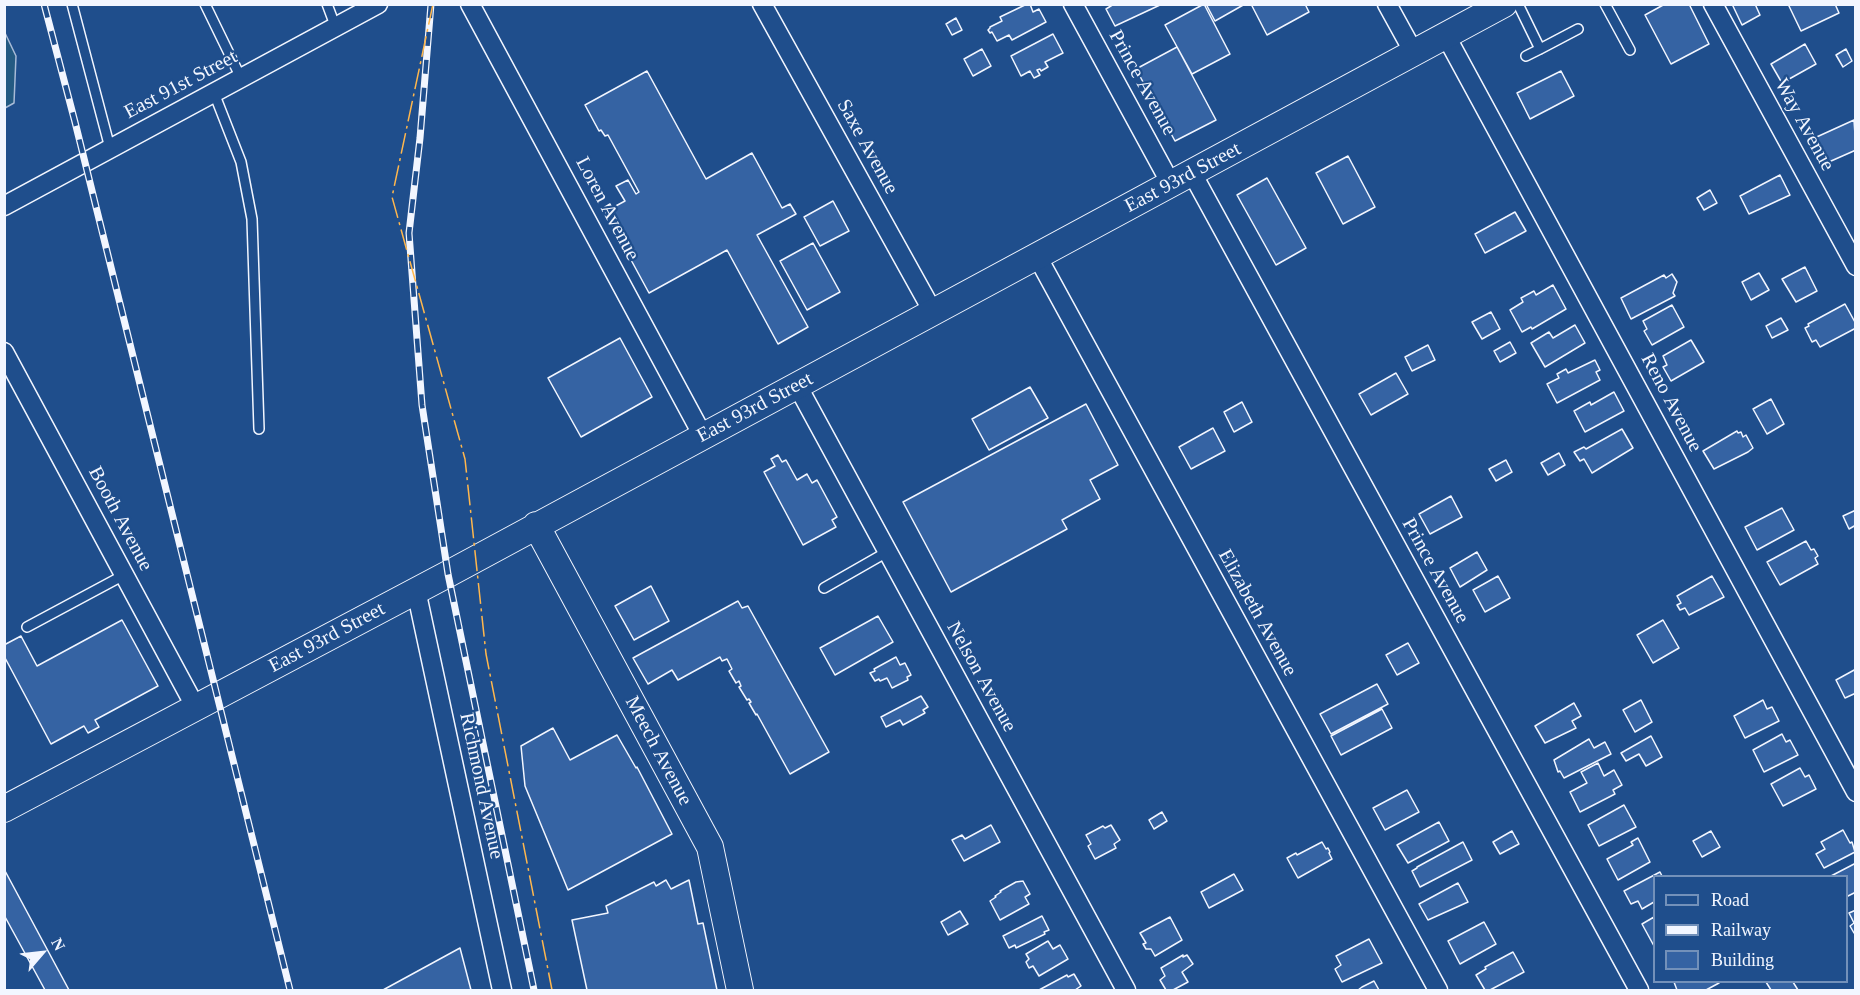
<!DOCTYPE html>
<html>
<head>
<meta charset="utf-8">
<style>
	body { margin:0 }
	#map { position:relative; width:1860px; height:995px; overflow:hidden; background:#1f4e8c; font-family:Georgia,serif }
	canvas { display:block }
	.frame { position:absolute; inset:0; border:6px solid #f2f6ff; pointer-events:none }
	.legend { position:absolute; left:1653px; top:875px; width:195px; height:108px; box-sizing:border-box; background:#1f4e8c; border:2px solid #7391ba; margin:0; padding:8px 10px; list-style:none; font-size:18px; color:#f2f6ff }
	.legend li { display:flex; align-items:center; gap:12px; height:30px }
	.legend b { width:30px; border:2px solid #7391ba }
	.north { position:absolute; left:12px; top:923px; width:60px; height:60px; -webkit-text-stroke:4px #1f4e8c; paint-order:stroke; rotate:62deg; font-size:16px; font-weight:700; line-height:24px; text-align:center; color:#f2f6ff }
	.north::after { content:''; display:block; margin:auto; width:21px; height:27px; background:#f2f6ff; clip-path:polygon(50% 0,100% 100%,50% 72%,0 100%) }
</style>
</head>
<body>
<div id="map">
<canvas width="1860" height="995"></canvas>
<div class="frame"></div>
<ul class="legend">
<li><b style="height:8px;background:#1f4e8c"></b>Road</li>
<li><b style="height:8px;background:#f2f6ff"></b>Railway</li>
<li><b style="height:16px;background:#3563a3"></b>Building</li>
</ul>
<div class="north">N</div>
</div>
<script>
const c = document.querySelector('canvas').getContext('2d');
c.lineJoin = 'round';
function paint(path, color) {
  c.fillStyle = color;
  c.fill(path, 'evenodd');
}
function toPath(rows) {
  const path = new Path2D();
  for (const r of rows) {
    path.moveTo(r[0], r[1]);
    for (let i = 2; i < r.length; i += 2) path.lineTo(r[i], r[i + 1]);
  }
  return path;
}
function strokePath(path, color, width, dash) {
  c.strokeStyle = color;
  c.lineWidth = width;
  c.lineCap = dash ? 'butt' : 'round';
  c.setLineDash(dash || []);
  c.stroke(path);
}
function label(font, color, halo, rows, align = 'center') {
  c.font = font + ' Georgia,serif';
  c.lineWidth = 4.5;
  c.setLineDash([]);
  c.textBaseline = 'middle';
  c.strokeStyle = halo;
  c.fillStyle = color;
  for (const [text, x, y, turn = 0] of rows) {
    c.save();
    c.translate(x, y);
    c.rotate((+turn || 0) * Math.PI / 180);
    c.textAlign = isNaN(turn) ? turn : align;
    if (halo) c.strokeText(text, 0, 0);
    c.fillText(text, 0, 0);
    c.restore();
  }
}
const green = toPath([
	[5,33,16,56,14,103,5,108,5,33]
]);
paint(green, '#245a82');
strokePath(green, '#a8bbd7', 1.5);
const building = toPath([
	[1027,4,1030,4,1033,12,1039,9,1046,22,1012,40,1009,35,997,41,992,32,990,33,988,30,990,28,990,27,1002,21,1000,17,1027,4],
	[1114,4,1160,4,1160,5,1115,26,1106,9,1114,4],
	[1204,4,1230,54,1192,74,1165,25,1204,4],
	[1206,4,1245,4,1215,21,1206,4],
	[1251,4,1305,4,1309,12,1267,35,1251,4],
	[1665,4,1689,4,1709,44,1671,64,1645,15,1665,4],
	[1732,4,1755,4,1760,15,1742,25,1732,4],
	[1788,4,1835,4,1839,13,1801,31,1788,4],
	[956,18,962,30,952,35,946,24,956,18],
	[1053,34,1063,53,1045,62,1048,67,1041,71,1040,69,1037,70,1040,75,1034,78,1030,71,1021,76,1011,56,1053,34],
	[1805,44,1816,64,1782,83,1771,64,1805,44],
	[1177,47,1216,120,1175,141,1136,69,1177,47],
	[982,49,991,66,973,76,964,59,982,49],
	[1846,49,1852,61,1843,67,1836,55,1846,49],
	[647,71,706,179,752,153,782,208,790,204,796,214,757,235,808,327,778,344,727,250,649,293,605,212,607,211,605,207,610,204,612,208,625,201,616,186,628,180,636,194,639,192,608,135,605,136,601,130,599,131,585,105,647,71],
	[1561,71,1574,96,1530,119,1517,93,1561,71],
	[1854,120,1856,150,1822,165,1810,140,1854,120],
	[1348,156,1375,207,1343,224,1316,173,1348,156],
	[1780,175,1790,195,1749,214,1740,196,1780,175],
	[1267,178,1306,248,1276,265,1237,195,1267,178],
	[1710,190,1717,203,1704,210,1697,198,1710,190],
	[833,201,849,231,820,246,804,217,833,201],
	[1515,212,1526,231,1485,253,1475,234,1515,212],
	[813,243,840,292,807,310,780,261,813,243],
	[1805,267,1817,291,1796,302,1782,279,1805,267],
	[1759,273,1769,290,1751,300,1742,282,1759,273],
	[1672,274,1677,282,1673,293,1675,296,1631,319,1621,298,1664,275,1666,278,1672,274],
	[1553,285,1566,309,1532,329,1531,327,1522,332,1510,310,1523,302,1521,298,1534,291,1536,295,1553,285],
	[1845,304,1856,324,1856,328,1820,347,1816,340,1812,342,1805,328,1809,326,1808,324,1845,304],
	[1672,305,1684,327,1652,345,1644,331,1647,329,1643,321,1672,305],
	[1491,312,1500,329,1482,339,1472,322,1491,312],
	[1781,318,1788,330,1772,338,1766,326,1781,318],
	[1575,325,1585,343,1545,367,1531,343,1549,332,1553,338,1575,325],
	[620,338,652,397,581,437,548,378,620,338],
	[1691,340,1704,362,1671,381,1663,367,1667,365,1663,356,1691,340],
	[1510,342,1516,353,1500,362,1494,351,1510,342],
	[1428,345,1435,360,1412,371,1405,357,1428,345],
	[1595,360,1600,370,1596,372,1600,380,1557,403,1547,384,1559,378,1557,374,1566,369,1568,373,1595,360],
	[1396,373,1408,394,1371,415,1359,394,1396,373],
	[1030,387,1048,418,989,450,972,419,1030,387],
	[1614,392,1624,411,1585,432,1574,411,1590,402,1591,405,1614,392],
	[1771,399,1784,424,1767,434,1753,409,1771,399],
	[1242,402,1252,422,1234,432,1224,412,1242,402],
	[1086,404,1118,465,1090,480,1100,499,1062,520,1067,529,951,592,903,502,1086,404],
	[1213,428,1225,451,1191,469,1179,447,1213,428],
	[1622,429,1633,448,1592,473,1584,459,1580,461,1574,452,1584,447,1586,449,1622,429],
	[1737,431,1738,433,1741,432,1743,437,1746,435,1753,448,1748,452,1714,469,1703,451,1737,431],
	[1559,453,1565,465,1548,475,1541,463,1559,453],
	[778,455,782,462,786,460,797,480,807,474,812,483,817,480,837,517,832,520,836,527,803,545,764,472,775,466,771,459,778,455],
	[1506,460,1512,472,1496,481,1489,469,1506,460],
	[1451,496,1462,517,1430,534,1419,514,1451,496],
	[1782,508,1794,530,1757,550,1745,527,1782,508],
	[1856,510,1856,525,1849,529,1843,516,1856,510],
	[1806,541,1811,550,1814,549,1818,556,1815,558,1818,564,1780,585,1767,562,1806,541],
	[1477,552,1487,570,1460,587,1450,568,1477,552],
	[1498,576,1510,598,1485,612,1473,590,1498,576],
	[1712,576,1724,597,1689,615,1685,608,1680,610,1677,605,1681,603,1677,596,1712,576],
	[651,586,669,621,634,640,615,606,651,586],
	[738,601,742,608,748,606,829,752,790,774,757,714,756,715,749,703,751,702,749,699,747,700,739,687,741,686,739,681,736,683,729,671,732,669,727,659,722,661,720,657,678,680,672,670,648,684,633,658,738,601],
	[878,616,893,642,835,675,820,648,878,616],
	[122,620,158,686,95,720,99,727,88,733,84,726,51,744,4,656,4,645,21,636,37,666,122,620],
	[1663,620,1679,648,1653,663,1637,635,1663,620],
	[1408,643,1419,663,1397,675,1386,655,1408,643],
	[896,657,900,665,905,663,911,675,907,677,908,680,892,688,887,678,880,681,879,679,875,681,870,673,875,671,874,669,896,657],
	[1856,669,1856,693,1845,698,1836,680,1856,669],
	[1377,684,1388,704,1331,734,1320,714,1377,684],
	[921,696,928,707,923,710,925,713,903,725,900,720,886,727,881,717,921,696],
	[1641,700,1652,722,1635,732,1623,710,1641,700],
	[1763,700,1767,709,1772,707,1779,721,1745,738,1734,716,1763,700],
	[1574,703,1581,716,1572,721,1576,728,1545,743,1535,726,1574,703],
	[1382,709,1392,728,1341,755,1331,736,1382,709],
	[553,728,570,760,617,735,636,768,637,767,672,834,568,890,525,786,521,746,553,728],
	[1782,734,1786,742,1790,740,1798,755,1764,772,1753,750,1782,734],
	[1651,736,1662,757,1646,766,1639,754,1626,761,1621,753,1651,736],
	[1589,739,1594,748,1605,742,1611,754,1564,778,1560,771,1558,772,1554,760,1589,739],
	[1598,763,1604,776,1614,770,1622,785,1613,790,1615,794,1580,812,1570,792,1587,783,1581,772,1598,763],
	[1800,768,1805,777,1809,775,1816,789,1783,806,1771,784,1800,768],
	[1407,790,1419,812,1385,830,1373,808,1407,790],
	[1624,805,1636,827,1599,846,1588,825,1624,805],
	[1162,812,1167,821,1154,829,1149,820,1162,812],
	[1439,822,1449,841,1408,863,1397,845,1439,822],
	[991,825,1000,842,964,861,952,840,962,835,965,839,991,825],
	[1111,825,1120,840,1114,844,1116,848,1095,859,1088,846,1091,844,1086,835,1103,826,1105,828,1111,825],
	[1843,830,1850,843,1852,842,1855,852,1824,868,1816,854,1825,849,1821,842,1843,830],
	[1512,831,1519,844,1500,854,1493,842,1512,831],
	[1711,831,1720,847,1702,857,1693,841,1711,831],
	[1638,838,1650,862,1618,880,1607,859,1633,845,1631,842,1638,838],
	[1322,842,1326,849,1328,848,1330,852,1329,853,1332,859,1298,878,1287,858,1296,853,1297,855,1322,842],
	[1463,842,1472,860,1420,887,1412,871,1417,868,1417,867,1463,842],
	[1856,863,1856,892,1846,897,1846,876,1831,876,1856,863],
	[4,869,69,990,45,990,4,915,4,869],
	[1660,872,1662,876,1654,876,1654,902,1642,909,1638,901,1631,904,1624,891,1660,872],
	[1234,874,1243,890,1209,908,1201,892,1234,874],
	[666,880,671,889,689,880,698,924,703,923,717,990,587,990,572,920,608,913,606,906,654,882,656,886,666,880],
	[1023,881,1030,894,1025,897,1029,904,1000,920,990,901,996,897,995,896,1001,892,1000,891,1016,882,1023,881],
	[1458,883,1468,902,1428,920,1419,904,1458,883],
	[1856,910,1856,932,1854,933,1850,926,1854,923,1849,913,1856,910],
	[960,911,968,924,948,935,941,922,960,911],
	[1042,916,1049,930,1044,932,1045,934,1016,948,1015,945,1009,948,1003,936,1042,916],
	[1170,917,1182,940,1155,956,1151,949,1146,949,1143,944,1146,943,1140,933,1170,917],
	[1654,917,1654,946,1642,924,1654,917],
	[1484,922,1496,944,1460,964,1448,941,1484,922],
	[1369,939,1382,963,1342,982,1335,969,1341,965,1336,956,1369,939],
	[1048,941,1053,949,1060,945,1068,959,1039,976,1033,966,1029,968,1026,962,1029,959,1026,954,1048,941],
	[460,948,471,990,383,990,460,948],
	[1513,952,1524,972,1490,990,1485,990,1476,975,1486,969,1485,967,1513,952],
	[1183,955,1183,957,1187,955,1193,964,1182,972,1188,982,1173,990,1166,990,1160,980,1165,976,1161,968,1183,955],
	[1074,974,1081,986,1075,990,1039,990,1067,975,1068,977,1074,974],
	[1374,981,1379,990,1358,990,1362,987,1374,981],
	[1674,982,1719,982,1719,983,1706,990,1677,990,1674,982],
	[1766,982,1793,982,1798,990,1771,990,1766,982]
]);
paint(building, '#3563a3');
strokePath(building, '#f2f6ff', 1.5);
const lane = toPath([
	[72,4,110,148],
	[205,4,241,78],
	[327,4,336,28],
	[1518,4,1540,49,1578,29],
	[1605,4,1630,50],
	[1526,56,1540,49],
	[214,93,241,162,252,219,259,429],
	[824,588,887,552],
	[27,627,124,575]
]);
const street = toPath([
	[470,4,703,436],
	[762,4,933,312],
	[1073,4,1171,184],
	[1387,4,1414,53],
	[1713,4,1856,266],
	[1446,36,1856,792],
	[1192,173,1639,990],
	[4,206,378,4],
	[1037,256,1438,990],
	[4,352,196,708],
	[797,385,1126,990],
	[416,590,502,990]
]);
const secondary = toPath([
	[536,525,710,847,740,990],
	[4,809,448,574,1504,4]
]);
strokePath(lane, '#f2f6ff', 12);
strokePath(street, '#f2f6ff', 21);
strokePath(secondary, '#f2f6ff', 28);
strokePath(lane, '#1f4e8c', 9);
strokePath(street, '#1f4e8c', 18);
strokePath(secondary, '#1f4e8c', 26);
const rail = toPath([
	[44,4,75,122,290,990],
	[431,4,420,138,409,233,422,405,448,574,534,990]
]);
strokePath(rail, '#f2f6ff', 7);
strokePath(rail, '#1f4e8c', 4.5, [14]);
strokePath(toPath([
	[433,4,392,197,465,459,486,654,552,990]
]), '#ffb74d', 1.5, [21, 4.5, 3, 4.5]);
label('20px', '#f2f6ff', '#1f4e8c', [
	["Prince Avenue",1142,83,61],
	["East 91st Street",181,85,-28],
	["Way Avenue",1804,125,61],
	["Saxe Avenue",867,147,61],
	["East 93rd Street",1183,178,-28],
	["Loren Avenue",607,209,62],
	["Reno Avenue",1671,403,62],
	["East 93rd Street",755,408,-28],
	["Booth Avenue",120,519,62],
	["Prince Avenue",1435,571,61],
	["Elizabeth Avenue",1257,613,61],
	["East 93rd Street",327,638,-28],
	["Nelson Avenue",981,677,61],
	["Meech Avenue",658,751,62],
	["Richmond Avenue",481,786,78]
]);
</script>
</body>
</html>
